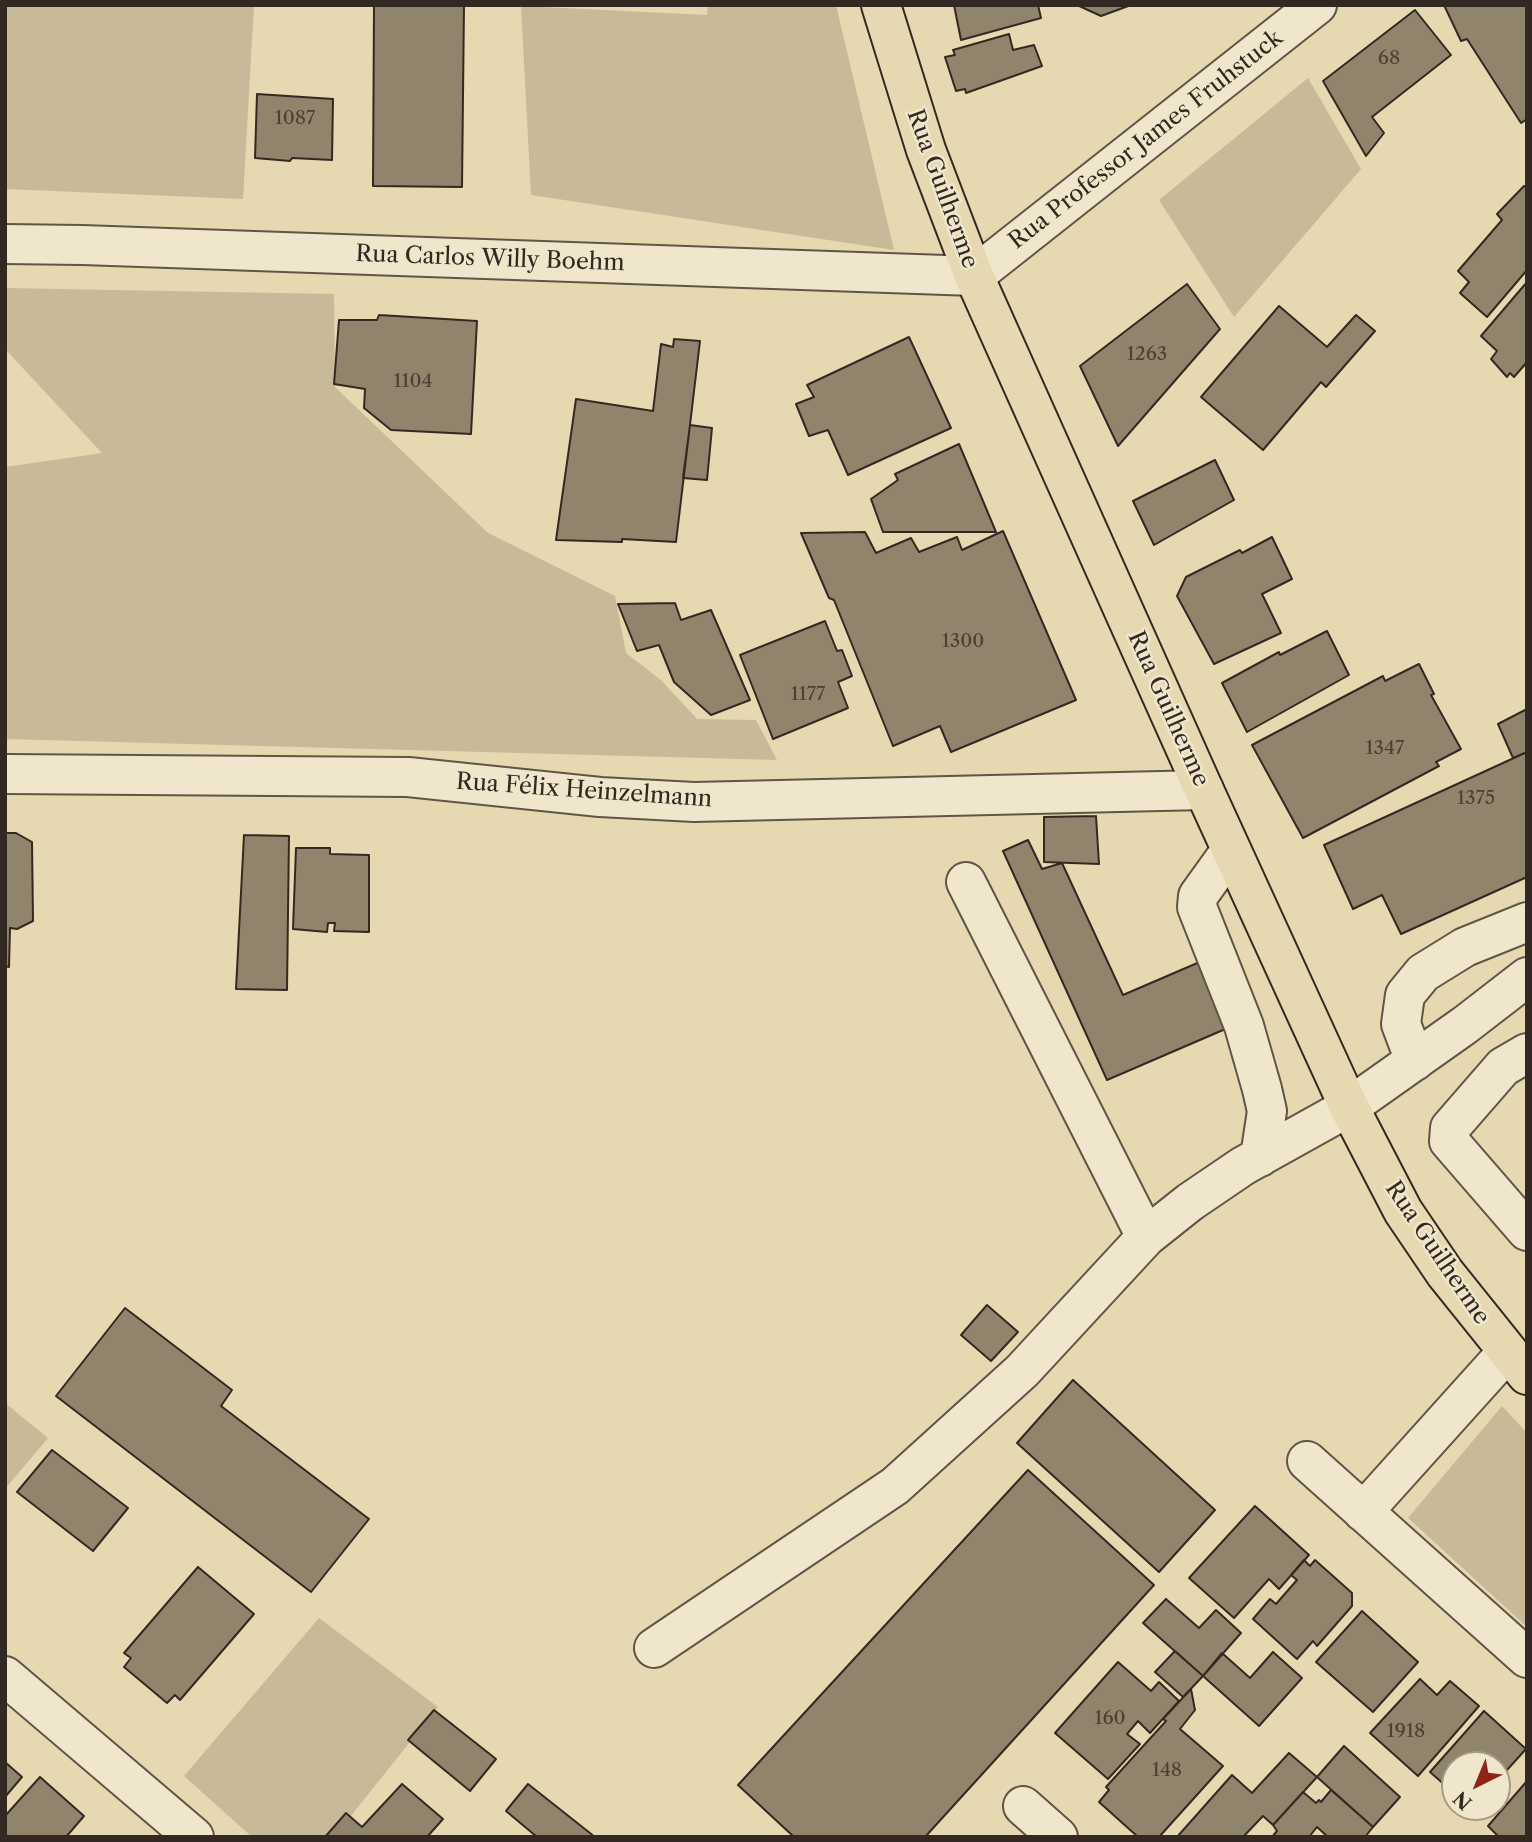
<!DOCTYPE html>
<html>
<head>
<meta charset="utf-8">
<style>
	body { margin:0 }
	#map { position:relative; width:1532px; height:1842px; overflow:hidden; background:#e6d8b1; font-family:"Libre Caslon Text",serif }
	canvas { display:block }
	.frame { position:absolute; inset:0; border:7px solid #342922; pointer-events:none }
	.north { position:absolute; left:1441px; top:1751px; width:70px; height:70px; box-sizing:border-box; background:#efe6cc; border:2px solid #a49a88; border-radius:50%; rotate:223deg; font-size:19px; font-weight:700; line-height:28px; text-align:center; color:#342922 }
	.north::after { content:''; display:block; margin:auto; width:24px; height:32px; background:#8f2418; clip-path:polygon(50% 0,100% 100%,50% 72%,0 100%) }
</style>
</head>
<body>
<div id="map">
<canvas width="1532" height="1842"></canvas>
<div class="frame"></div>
<div class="north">N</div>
</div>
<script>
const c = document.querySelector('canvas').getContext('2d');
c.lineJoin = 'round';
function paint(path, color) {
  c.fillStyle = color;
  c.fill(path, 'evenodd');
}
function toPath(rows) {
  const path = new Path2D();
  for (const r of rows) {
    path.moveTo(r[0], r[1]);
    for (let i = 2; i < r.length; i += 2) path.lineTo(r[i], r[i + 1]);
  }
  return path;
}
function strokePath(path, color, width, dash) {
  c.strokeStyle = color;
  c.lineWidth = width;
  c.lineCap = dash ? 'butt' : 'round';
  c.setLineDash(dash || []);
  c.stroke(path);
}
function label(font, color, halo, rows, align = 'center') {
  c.font = font + ' "Libre Caslon Text",serif';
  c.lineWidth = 5;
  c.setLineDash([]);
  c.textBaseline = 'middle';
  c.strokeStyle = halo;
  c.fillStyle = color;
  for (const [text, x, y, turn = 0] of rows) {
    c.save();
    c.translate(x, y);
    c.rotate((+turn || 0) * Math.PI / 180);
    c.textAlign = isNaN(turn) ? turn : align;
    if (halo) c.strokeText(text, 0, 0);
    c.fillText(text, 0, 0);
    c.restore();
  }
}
paint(toPath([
	[5,5,254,5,243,199,5,189],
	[708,5,836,5,894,250,531,195,521,6,707,15],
	[1308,78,1361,169,1234,317,1159,200],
	[5,288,334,294,335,387,488,533,615,596,626,653,661,680,697,719,756,720,777,760,5,739,5,467,102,453,5,349],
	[5,1403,48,1438,5,1489],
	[1502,1406,1527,1433,1527,1627,1408,1518],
	[319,1618,438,1707,334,1837,252,1837,184,1776]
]), '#c8ba99');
const building = toPath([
	[374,5,464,5,462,187,373,186,374,5],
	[954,5,1038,5,1041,18,961,40,954,5],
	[1077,5,1131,5,1101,16,1077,5],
	[1444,5,1527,5,1527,119,1521,123,1467,39,1461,41,1444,5],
	[1415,10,1451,55,1372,117,1384,133,1366,156,1323,81,1415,10],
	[1009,34,1013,50,1034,45,1042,66,966,93,965,89,956,91,945,57,955,55,953,50,1009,34],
	[257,94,333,99,332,160,292,158,290,161,255,158,257,94],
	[1524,186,1527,188,1527,270,1487,317,1460,293,1469,282,1458,271,1502,220,1497,214,1524,186],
	[1527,282,1527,362,1514,377,1510,373,1507,377,1491,359,1497,351,1481,336,1527,282],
	[1187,284,1220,329,1118,446,1080,366,1187,284],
	[1279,306,1327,347,1356,315,1375,331,1326,387,1321,382,1263,450,1201,397,1279,306],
	[379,315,477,321,471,434,391,430,364,408,365,389,334,384,339,320,377,320,379,315],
	[909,337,951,428,848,475,828,430,809,436,796,404,814,397,807,385,909,337],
	[674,339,700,341,676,542,622,539,622,542,556,540,576,399,653,411,661,344,673,347,674,339],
	[690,425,712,428,707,480,683,478,690,425],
	[959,444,996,532,883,532,871,499,898,480,895,474,959,444],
	[1215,460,1234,500,1154,545,1133,501,1215,460],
	[1003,531,1076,700,951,752,940,726,893,746,834,600,829,598,801,533,865,532,876,553,911,538,919,552,957,537,962,550,1003,531],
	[1272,537,1292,579,1262,594,1281,633,1214,664,1177,596,1186,577,1240,550,1242,553,1272,537],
	[675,603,681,620,711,610,750,700,711,715,674,682,659,645,637,651,618,604,675,603],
	[825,621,837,651,842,650,852,676,838,682,848,708,773,739,740,655,825,621],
	[1327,631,1349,675,1247,732,1222,683,1279,652,1280,655,1327,631],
	[1419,664,1434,694,1431,695,1461,749,1436,762,1439,766,1303,838,1252,745,1383,676,1385,681,1419,664],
	[1527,709,1527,752,1513,758,1498,724,1527,709],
	[1527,752,1527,877,1401,934,1382,895,1353,909,1324,845,1527,752],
	[1096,816,1099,864,1044,862,1044,817,1096,816],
	[5,833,16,833,32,842,33,921,17,929,10,928,9,967,5,966,5,833],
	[244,835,289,836,287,990,236,989,244,835],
	[1028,840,1042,869,1062,863,1123,995,1202,961,1230,1027,1107,1080,1003,851,1028,840],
	[296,848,330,848,330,854,369,855,369,932,334,931,335,923,328,923,327,932,293,929,296,848],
	[987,1305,1018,1332,991,1361,961,1335,987,1305],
	[125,1308,232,1390,221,1406,369,1519,311,1592,56,1396,125,1308],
	[1073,1380,1215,1510,1159,1572,1017,1443,1073,1380],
	[52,1450,128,1508,93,1551,17,1492,52,1450],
	[1028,1470,1154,1585,925,1837,794,1837,738,1785,1028,1470],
	[1255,1506,1309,1555,1279,1589,1269,1579,1234,1618,1189,1578,1255,1506],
	[1304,1560,1310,1566,1315,1560,1352,1593,1352,1606,1317,1646,1313,1641,1297,1659,1253,1619,1270,1599,1276,1604,1297,1580,1291,1575,1304,1560],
	[198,1567,254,1614,180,1700,175,1695,167,1703,124,1667,131,1658,124,1653,198,1567],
	[1166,1599,1199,1628,1216,1610,1241,1633,1203,1676,1143,1623,1166,1599],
	[1362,1611,1418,1662,1373,1712,1316,1662,1362,1611],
	[1175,1651,1203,1676,1183,1697,1155,1672,1175,1651],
	[1273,1652,1302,1678,1259,1726,1203,1676,1222,1653,1250,1678,1273,1652],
	[1118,1662,1151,1691,1159,1682,1179,1701,1150,1733,1138,1721,1127,1734,1140,1744,1108,1779,1055,1733,1118,1662],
	[1420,1679,1437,1695,1450,1681,1479,1706,1418,1776,1370,1733,1420,1679],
	[1191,1689,1195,1710,1180,1729,1223,1766,1159,1837,1138,1837,1099,1802,1109,1790,1106,1787,1166,1721,1163,1719,1191,1689],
	[434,1710,496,1759,470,1791,408,1740,434,1710],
	[1484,1711,1526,1749,1497,1781,1497,1765,1455,1765,1455,1794,1430,1772,1484,1711],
	[1344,1746,1400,1797,1373,1827,1317,1777,1344,1746],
	[1289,1753,1317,1777,1273,1825,1263,1816,1243,1837,1177,1837,1232,1775,1252,1793,1289,1753],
	[5,1762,22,1777,5,1797,5,1762],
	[40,1777,84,1816,66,1837,5,1837,5,1816,40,1777],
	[1527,1781,1527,1837,1499,1837,1488,1826,1527,1781],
	[402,1784,443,1819,427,1837,325,1837,346,1813,362,1827,402,1784],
	[528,1784,595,1837,537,1837,506,1811,528,1784],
	[1331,1790,1373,1827,1365,1837,1328,1837,1317,1827,1309,1837,1272,1837,1277,1831,1273,1825,1303,1792,1316,1803,1319,1800,1321,1802,1331,1790]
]);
paint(building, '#91846c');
strokePath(building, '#342922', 2);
const minor = toPath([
	[5,244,82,245,974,276,1317,5],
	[5,774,408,777,600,797,694,802,1204,790],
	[1231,850,1198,896,1197,907,1244,1026,1262,1089,1267,1111,1260,1157],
	[966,882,1146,1237],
	[1527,1053,1503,1067,1450,1128,1449,1141,1527,1231],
	[1415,1061,1401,1024,1405,995,1423,973,1465,947,1527,922],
	[1307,1461,1527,1658],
	[1363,1512,1507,1352],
	[654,1648,895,1486,1022,1371,1146,1237,1190,1202,1243,1166,1349,1107,1465,1025,1527,977],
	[5,1676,194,1837],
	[1023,1806,1058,1837]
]);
const major = toPath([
	[881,5,926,150,974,276,1204,790,1349,1107,1403,1211,1445,1273,1527,1375]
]);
strokePath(minor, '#605546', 42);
strokePath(major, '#342922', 42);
strokePath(minor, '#efe6cc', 38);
strokePath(major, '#e6d8b1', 38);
label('19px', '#4b4034', null, [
	["68",1389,59],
	["1087",295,119],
	["1263",1147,355],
	["1104",413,382],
	["1300",963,642],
	["1177",808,695],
	["1347",1385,749],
	["1375",1476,799],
	["160",1110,1719],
	["1918",1406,1732],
	["148",1167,1771]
]);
label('23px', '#342922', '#efe6cc', [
	["Rua Professor James Fruhstuck",1146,140,-38],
	["Rua Guilherme",942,189,70],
	["Rua Carlos Willy Boehm",490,259,2],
	["Rua Guilherme",1168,709,66],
	["Rua Félix Heinzelmann",584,791,4],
	["Rua Guilherme",1437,1253,56]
]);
</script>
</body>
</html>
